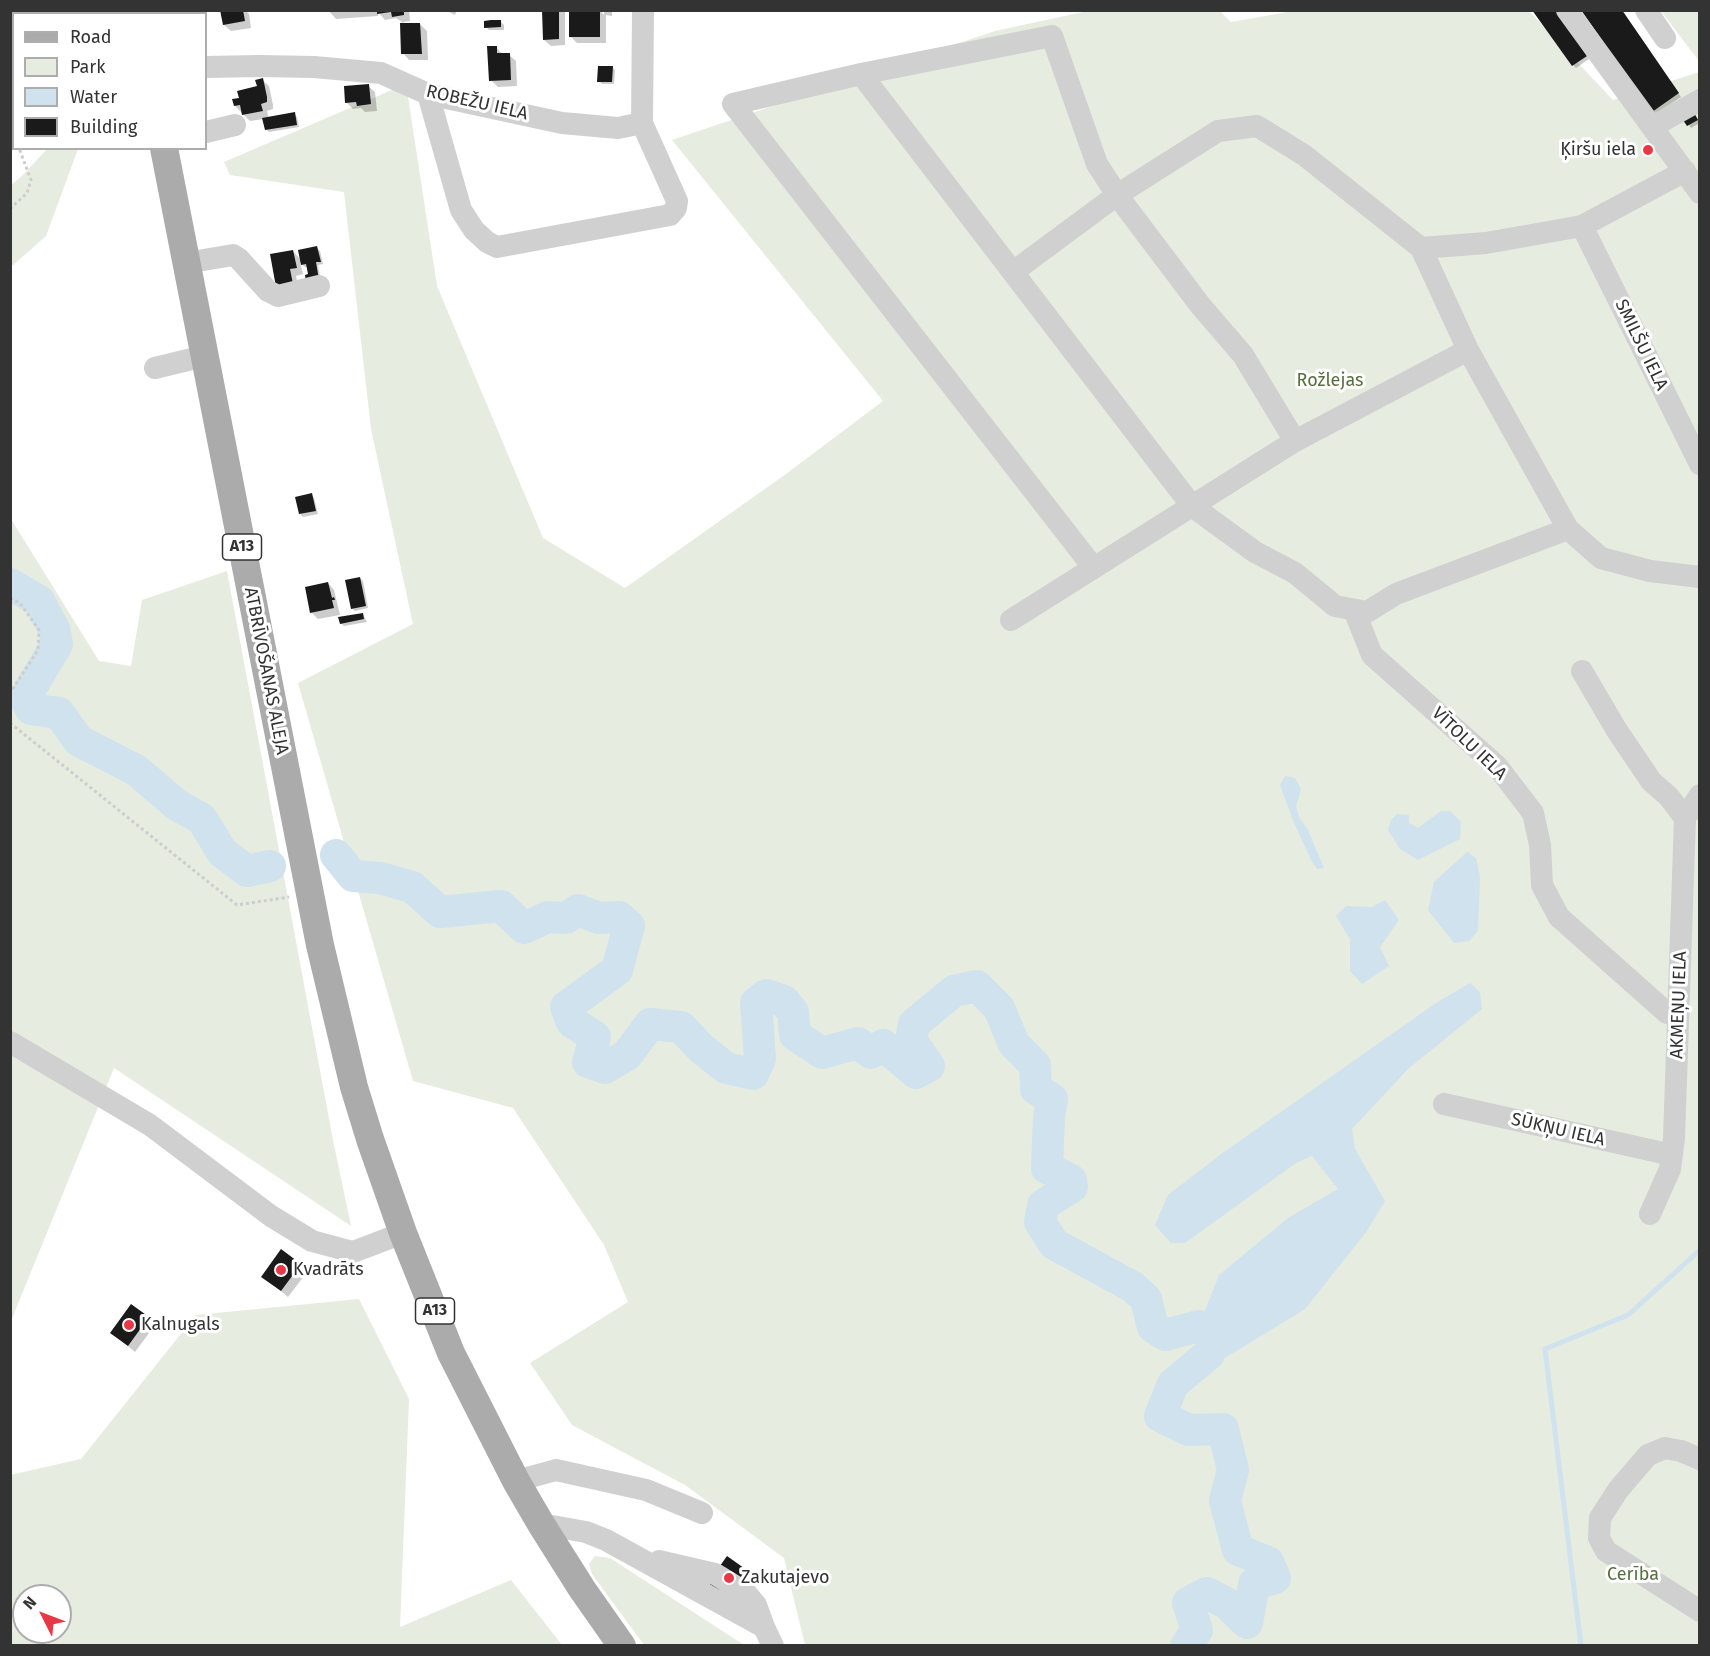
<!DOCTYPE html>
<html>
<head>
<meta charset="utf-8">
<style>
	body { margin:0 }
	#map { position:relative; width:1710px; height:1656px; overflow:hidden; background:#fff; font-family:"Fira Sans",sans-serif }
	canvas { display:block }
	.frame { position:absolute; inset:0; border:12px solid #333; pointer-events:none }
	.legend { position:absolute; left:12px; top:12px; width:195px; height:138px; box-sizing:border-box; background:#fff; border:2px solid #adadad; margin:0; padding:8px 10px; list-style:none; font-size:18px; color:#333 }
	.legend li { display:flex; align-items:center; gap:12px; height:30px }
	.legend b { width:30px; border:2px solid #adadad }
	.north { position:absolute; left:12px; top:1584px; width:60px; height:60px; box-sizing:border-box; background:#fff; border:2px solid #adadad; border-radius:50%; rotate:312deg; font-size:16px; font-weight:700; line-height:24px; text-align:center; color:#333 }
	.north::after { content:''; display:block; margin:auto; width:21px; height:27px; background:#e63946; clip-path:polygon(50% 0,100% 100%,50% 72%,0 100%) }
</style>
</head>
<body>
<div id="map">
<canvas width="1710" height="1656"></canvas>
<div class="frame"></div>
<ul class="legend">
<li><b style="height:8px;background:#ababab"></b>Road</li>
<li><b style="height:16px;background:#e6ecdf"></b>Park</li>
<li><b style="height:16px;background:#cfe2ee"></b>Water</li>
<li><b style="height:16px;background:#1a1a1a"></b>Building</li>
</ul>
<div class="north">N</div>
</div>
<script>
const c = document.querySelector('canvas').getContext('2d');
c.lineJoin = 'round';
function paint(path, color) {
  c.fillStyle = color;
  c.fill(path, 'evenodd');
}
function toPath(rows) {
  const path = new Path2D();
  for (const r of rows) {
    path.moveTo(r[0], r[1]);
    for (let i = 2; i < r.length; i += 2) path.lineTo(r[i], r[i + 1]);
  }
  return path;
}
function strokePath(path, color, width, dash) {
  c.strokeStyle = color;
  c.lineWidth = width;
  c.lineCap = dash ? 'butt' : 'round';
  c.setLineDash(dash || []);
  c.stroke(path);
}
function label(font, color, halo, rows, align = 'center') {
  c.font = font + ' "Fira Sans",sans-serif';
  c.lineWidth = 6;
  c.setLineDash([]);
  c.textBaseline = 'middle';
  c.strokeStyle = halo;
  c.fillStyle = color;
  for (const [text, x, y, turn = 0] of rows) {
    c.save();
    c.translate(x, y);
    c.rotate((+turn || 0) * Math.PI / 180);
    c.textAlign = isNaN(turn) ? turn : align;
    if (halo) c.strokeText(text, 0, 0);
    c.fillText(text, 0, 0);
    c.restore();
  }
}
paint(toPath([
	[1299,10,1529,11,1613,100,1699,72,1699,1645,805,1645,784,1558,685,1485,572,1425,530,1363,628,1302,604,1245,513,1108,413,1081,298,683,413,624,371,429,344,192,230,175,224,162,406,84,437,286,543,538,625,588,786,474,883,401,672,140,995,31,1088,11,1220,11,1231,22],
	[1661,11,1699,11,1699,61],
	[47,149,78,149,46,236,11,267,11,185,22,176],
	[11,519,99,661,131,666,142,600,227,571,333,1140,351,1226,114,1068,11,1321],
	[359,1299,409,1399,400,1627,511,1580,562,1645,11,1645,10,1475,81,1459,196,1315],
	[24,1596,60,1596,60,1632,24,1632],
	[595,1556,610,1558,744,1645,644,1645,592,1574,589,1564]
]), '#e6ecdf');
paint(toPath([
	[1285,776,1295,778,1301,789,1296,806,1299,817,1308,830,1324,868,1317,869,1311,860,1293,820,1280,785],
	[1441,811,1450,811,1461,822,1460,839,1418,860,1400,849,1388,830,1391,820,1397,814,1409,815,1409,823,1418,828],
	[1467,852,1476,858,1480,877,1478,931,1469,941,1454,943,1428,910,1434,882],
	[1385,900,1399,920,1380,947,1389,966,1362,984,1350,971,1350,939,1336,916,1346,906,1372,907],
	[1470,983,1480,992,1482,1009,1408,1069,1352,1129,1355,1149,1385,1201,1367,1231,1305,1309,1225,1358,1209,1354,1214,1339,1199,1326,1219,1275,1288,1218,1338,1189,1312,1156,1296,1163,1185,1243,1171,1243,1155,1225,1168,1195,1224,1152,1436,1003]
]), '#cfe2ee');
paint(toPath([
	[18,10,55,10,56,14,18,14],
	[245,10,249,14,251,28,231,31,224,25,222,11],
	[328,10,409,10,410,21,403,22,403,24,420,24,427,31,428,60,409,60,403,53,402,22,396,18,385,20,378,12,378,16,336,19],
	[457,10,455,15,447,11,447,10],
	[544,10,565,10,565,45,551,46,544,40],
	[600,10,604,15,604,10,612,10,612,16,606,15,606,43,577,43,571,37],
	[1555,10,1589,59,1576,68,1573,65],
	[1621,10,1681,97,1655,114,1653,111],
	[501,22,504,25,504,30,489,30,486,27],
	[496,47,503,55,509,55,516,61,517,86,498,87,491,80],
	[612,67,615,70,614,84,602,84,599,81],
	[262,80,269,86,273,105,273,109,267,111,269,119,294,114,297,117,299,127,269,132,266,129,264,119,250,121,235,106,240,99,258,87],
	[368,86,375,92,377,111,365,112,361,108,353,109,346,102],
	[1693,112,1700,123,1691,128,1681,114],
	[317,248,320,251,323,264,318,265,321,282,310,275,308,267,305,267,300,262,303,274,296,276,299,290,284,293,293,251,301,260],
	[311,495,314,498,318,514,303,517,300,514],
	[360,578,363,581,368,608,355,611,352,608],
	[328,583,334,590,340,615,318,619,312,613],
	[363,614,367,622,344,626,341,623],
	[281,1251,307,1272,288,1297,263,1276],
	[131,1306,155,1325,135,1352,112,1333],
	[750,1574,756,1581,739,1605,717,1589]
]), '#0003');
strokePath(toPath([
	[1581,1646,1545,1349,1628,1315,1700,1250]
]), '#cfe2ee', 5);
strokePath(toPath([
	[10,584,39,601,54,629,57,644,25,698,31,709,59,713,79,741,136,770,177,805,202,819,222,852,247,871,270,866],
	[336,855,353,876,380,878,412,887,440,912,501,906,524,928,548,917,566,918,578,910,599,918,619,917,629,926,617,970,566,1007,572,1022,595,1037,588,1062,605,1068,627,1055,650,1024,681,1027,701,1048,726,1068,753,1074,760,1059,756,1003,766,995,784,1001,793,1012,795,1035,822,1053,858,1043,871,1053,883,1045,916,1073,929,1066,911,1040,914,1024,954,991,977,986,999,1008,1014,1044,1035,1065,1036,1089,1052,1099,1049,1117,1047,1168,1071,1180,1072,1187,1043,1205,1040,1222,1054,1244,1133,1287,1146,1299,1153,1327,1165,1335,1199,1326,1214,1339,1209,1354,1173,1384,1160,1416,1189,1430,1223,1429,1233,1470,1225,1501,1238,1550,1268,1562,1275,1578,1254,1584,1247,1623,1226,1603,1207,1593,1188,1603,1197,1630,1186,1646]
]), '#cfe2ee', 32);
paint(toPath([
	[16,10,52,10,52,11,43,14,17,14],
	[220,10,243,10,245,21,223,25],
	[377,10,404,10,404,15,392,17,391,12,377,14],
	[542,10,559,10,559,39,543,40],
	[569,10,600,10,600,37,569,37],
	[1532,10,1556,10,1587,56,1572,66],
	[1581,10,1622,10,1679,93,1652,112],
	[491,20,501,20,501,27,484,28,484,21],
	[400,23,420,23,422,54,401,54],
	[487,46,497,46,497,53,510,53,511,80,489,81],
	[598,66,613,66,612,82,597,82],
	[263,78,267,97,267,102,261,104,263,111,242,115,240,105,234,106,232,99,239,98,237,91,257,86,255,80],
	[369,84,371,104,357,106,356,102,345,103,344,86],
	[1691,107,1698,120,1687,126,1679,114],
	[295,112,297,125,265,130,262,118],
	[317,246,321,262,316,262,319,280,306,283,305,275,308,274,306,264,301,265,298,250],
	[293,250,297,268,290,269,293,284,276,287,270,254],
	[312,493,316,511,299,514,295,497],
	[360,577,366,606,351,609,345,580],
	[328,582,332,598,334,597,335,600,332,600,334,608,310,613,305,587],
	[363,613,364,619,340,624,338,617],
	[281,1249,301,1264,281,1291,261,1277],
	[131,1304,149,1317,128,1346,110,1333],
	[727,1556,751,1573,732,1600,708,1583]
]), '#1a1a1a');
strokePath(toPath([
	[10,79,14,80],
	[10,122,14,132],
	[10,209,27,193,31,180,19,148],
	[10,598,20,603,39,630,38,650,10,693],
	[10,723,237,905,289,897]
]), '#cdcdcd', 3, [3, 3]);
strokePath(toPath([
	[1567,10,1700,193],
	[1646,10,1665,38],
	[66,14,77,10],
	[206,67,259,66,314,67,381,73,428,94,562,123,618,128,642,123],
	[861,74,1192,506,1255,552,1295,573,1335,606,1367,612,1396,594,1568,529],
	[428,94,461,210,474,230,487,242,497,247,670,215,676,208,677,201,642,123,643,10],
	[1652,127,1700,100],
	[206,132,235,125],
	[1582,226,1700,464],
	[1421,248,1468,350,1568,529,1601,558,1650,571,1700,577],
	[186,263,233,255,239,259,268,291,278,296,319,286],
	[1013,272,1117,195,1218,131,1257,126,1304,155,1421,248,1486,243,1582,226,1685,171],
	[155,368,204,356],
	[1093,567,733,104,861,74,1052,36,1097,164,1117,195,1200,305,1243,355,1295,441],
	[1354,610,1372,655,1497,766,1533,813,1540,845,1542,885,1559,917,1667,1013,1679,1011],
	[1011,620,1295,441,1468,350],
	[1582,671,1616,729,1651,781,1669,797,1685,818],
	[10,1042,150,1125,271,1216,312,1241,353,1252,403,1233],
	[1444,1104,1672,1155],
	[1650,1214,1670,1169,1674,1138,1685,818,1700,795],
	[1700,1459,1681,1451,1665,1448,1648,1455,1618,1490,1600,1518,1599,1538,1606,1551,1700,1611],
	[516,1481,556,1470,646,1490,702,1513],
	[541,1524,586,1532,606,1540,764,1627,773,1646],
	[659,1561,715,1574,746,1593,756,1605,764,1627]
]), '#d0d0d0', 22);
strokePath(toPath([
	[136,10,137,14],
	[164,148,320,945,354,1087,370,1139,403,1233,451,1353,516,1481,541,1524,582,1589,622,1646]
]), '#ababab', 28);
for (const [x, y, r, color] of [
	[1648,150,6,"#e63946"],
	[281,1270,6,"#e63946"],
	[129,1325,6,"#e63946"],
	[729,1578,6,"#e63946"]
]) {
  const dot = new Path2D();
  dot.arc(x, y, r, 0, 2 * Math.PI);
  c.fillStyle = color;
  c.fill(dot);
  strokePath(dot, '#fff', 2);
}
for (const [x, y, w] of [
	[242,547,39],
	[435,1311,39]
]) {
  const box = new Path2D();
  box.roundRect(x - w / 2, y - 13, w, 26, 4.5);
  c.fillStyle = '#fff';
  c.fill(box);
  strokePath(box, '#333', 1.5);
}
label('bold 16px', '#333', null, [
	["A13",242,547],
	["A13",435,1311]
]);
label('18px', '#333', '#fff', [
	["ROBEŽU IELA",477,103,13],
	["SMILŠU IELA",1641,345,64],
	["ATBRĪVOŠANAS ALEJA",266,671,79],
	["VĪTOLU IELA",1469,744,44],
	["AKMEŅU IELA",1679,1005,-88],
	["SŪKŅU IELA",1558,1130,13]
]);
label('18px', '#333', '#fff', [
	["Ķiršu iela",1636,150,"right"],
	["Kvadrāts",293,1270],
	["Kalnugals",141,1325],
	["Zakutajevo",741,1578]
], 'left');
label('18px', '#56703f', '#fff', [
	["Rožlejas",1330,381],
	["Cerība",1633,1575]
]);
</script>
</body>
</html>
